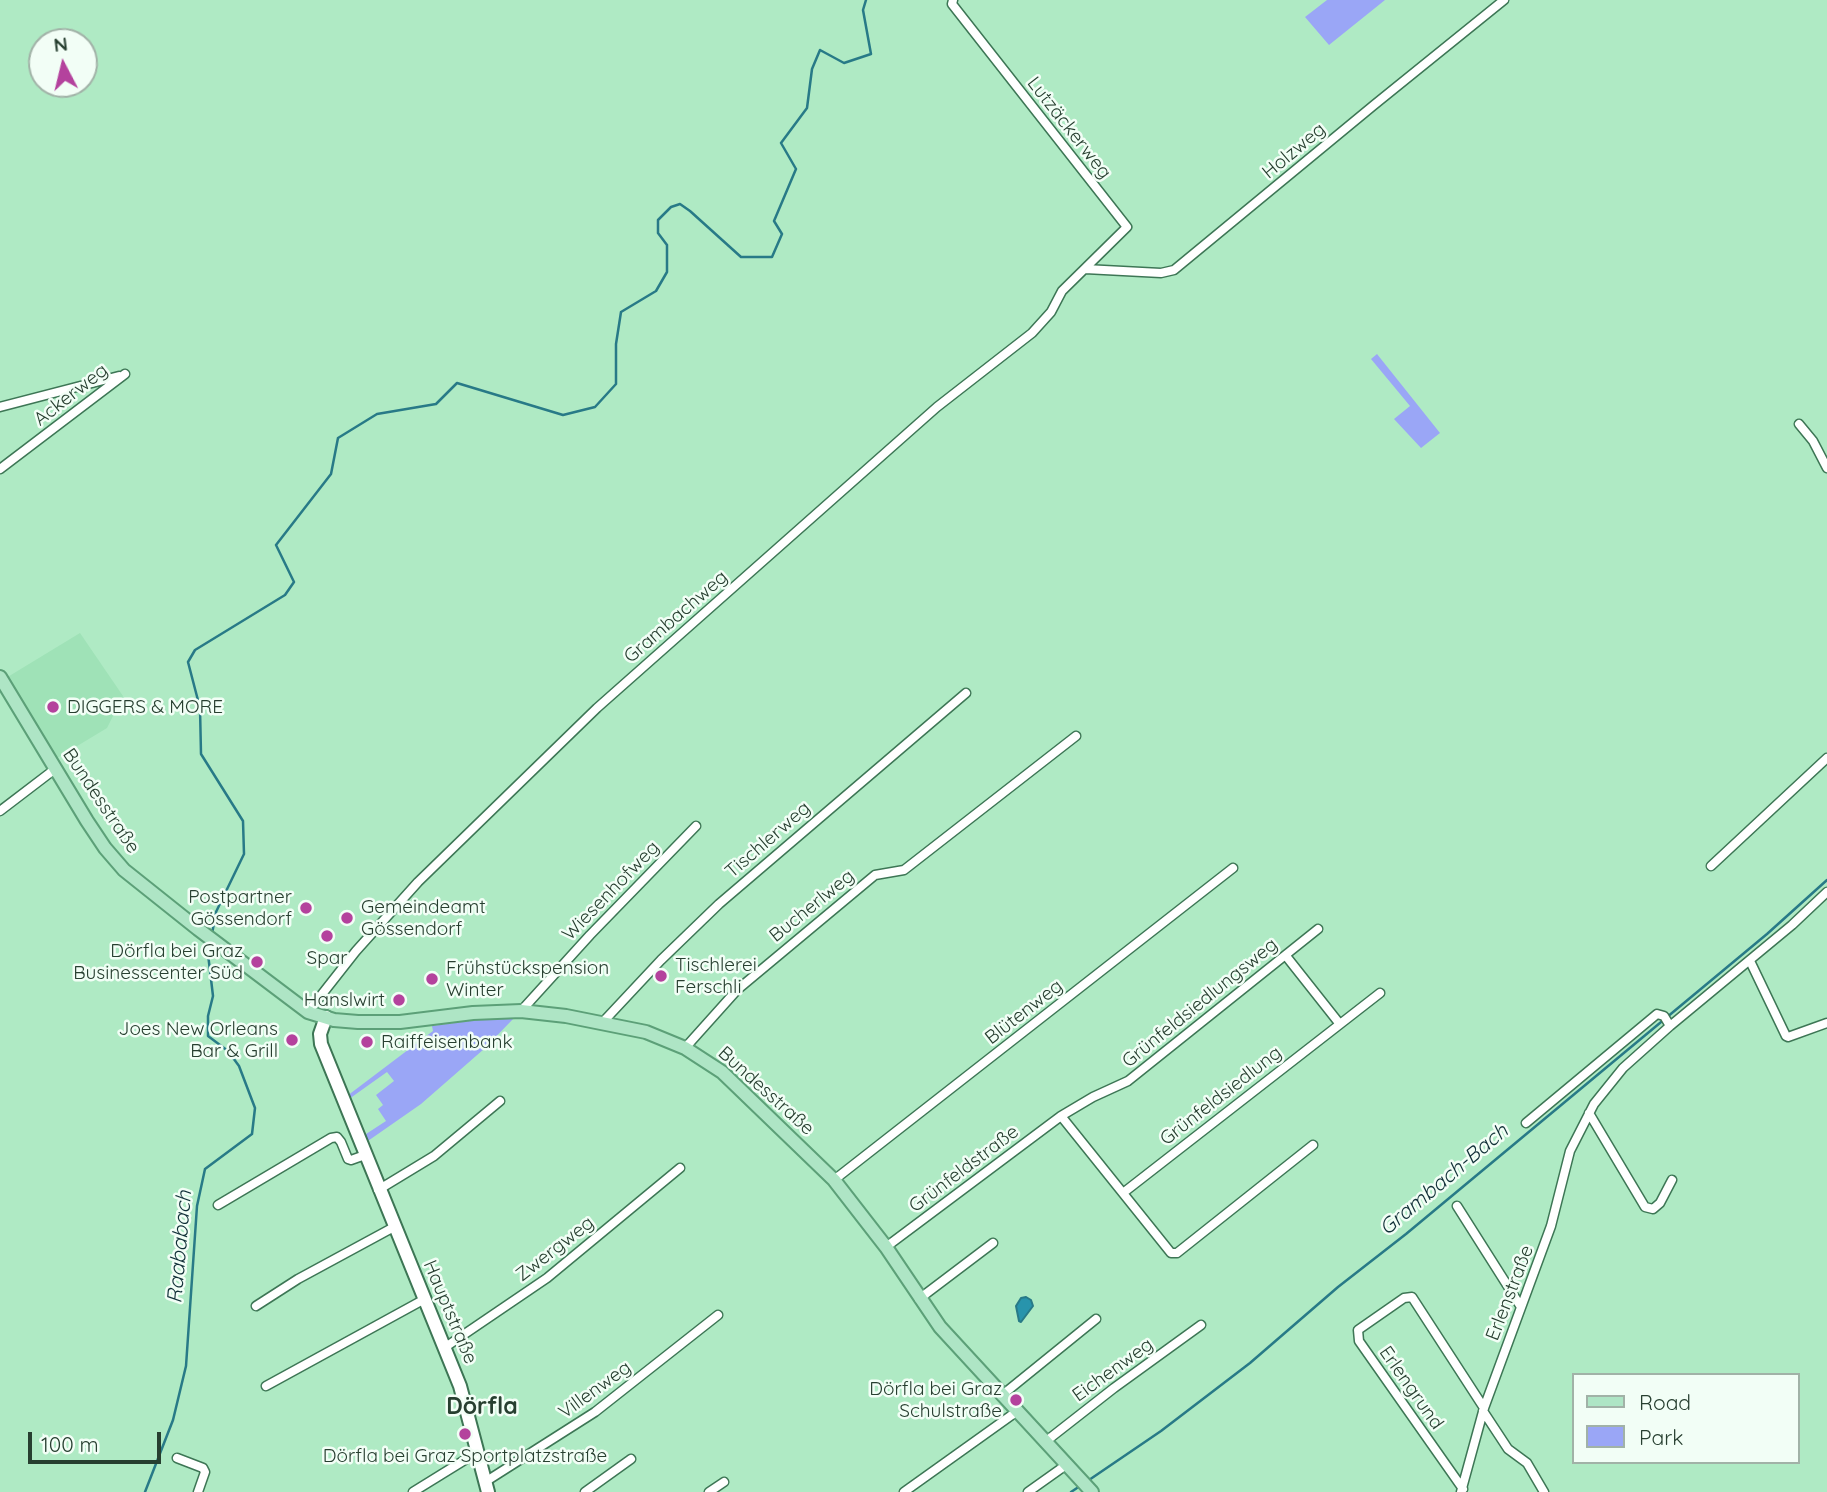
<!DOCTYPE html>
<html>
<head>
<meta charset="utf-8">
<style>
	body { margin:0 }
	#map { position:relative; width:1827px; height:1492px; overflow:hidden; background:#afeac4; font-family:Quicksand,sans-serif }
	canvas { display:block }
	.legend { position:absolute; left:1572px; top:1373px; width:228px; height:91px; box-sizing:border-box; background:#f2fef6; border:2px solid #a1b2a7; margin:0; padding:9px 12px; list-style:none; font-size:21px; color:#273f30 }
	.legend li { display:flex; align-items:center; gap:14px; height:35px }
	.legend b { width:35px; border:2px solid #a1b2a7 }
	.north { position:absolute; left:28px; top:28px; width:70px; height:70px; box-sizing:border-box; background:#f2fef6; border:2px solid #a1b2a7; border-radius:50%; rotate:353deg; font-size:19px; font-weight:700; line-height:28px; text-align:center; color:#273f30 }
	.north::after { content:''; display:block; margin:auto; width:24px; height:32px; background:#b4429d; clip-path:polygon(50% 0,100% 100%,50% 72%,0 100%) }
	.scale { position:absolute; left:28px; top:1432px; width:133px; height:32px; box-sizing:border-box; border:4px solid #273f30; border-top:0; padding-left:9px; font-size:21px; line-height:24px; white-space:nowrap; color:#273f30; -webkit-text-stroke:5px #f2fef6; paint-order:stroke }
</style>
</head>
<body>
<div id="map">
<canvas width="1827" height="1492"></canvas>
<ul class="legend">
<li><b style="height:9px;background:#aee5c5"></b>Road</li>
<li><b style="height:19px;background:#9aa6f6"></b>Park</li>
</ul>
<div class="north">N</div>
<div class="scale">100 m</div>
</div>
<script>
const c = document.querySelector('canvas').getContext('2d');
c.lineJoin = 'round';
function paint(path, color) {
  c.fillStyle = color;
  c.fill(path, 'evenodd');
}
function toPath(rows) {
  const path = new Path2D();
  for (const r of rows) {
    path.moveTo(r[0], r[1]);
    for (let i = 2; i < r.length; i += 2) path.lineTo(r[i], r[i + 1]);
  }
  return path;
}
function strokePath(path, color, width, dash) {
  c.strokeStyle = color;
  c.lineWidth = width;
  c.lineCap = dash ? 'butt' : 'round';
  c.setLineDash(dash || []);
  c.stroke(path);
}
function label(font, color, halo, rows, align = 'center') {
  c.font = font + ' Quicksand,sans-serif';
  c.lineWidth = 5;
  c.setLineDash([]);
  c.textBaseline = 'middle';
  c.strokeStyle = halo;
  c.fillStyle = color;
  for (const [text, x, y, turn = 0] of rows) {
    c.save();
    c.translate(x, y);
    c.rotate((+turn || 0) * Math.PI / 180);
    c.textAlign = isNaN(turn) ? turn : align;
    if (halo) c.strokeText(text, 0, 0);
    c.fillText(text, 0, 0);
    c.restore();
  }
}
paint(toPath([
	[80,633,123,696,107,728,54,760,6,678]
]), '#9fe2b7');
paint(toPath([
	[1327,0,1385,0,1329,45,1305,17],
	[1377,354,1440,433,1421,448,1394,419,1410,406,1371,359],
	[505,1016,514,1018,484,1049,421,1104,365,1143,363,1136,386,1121,378,1109,383,1105,376,1095,394,1081,387,1072,349,1099,347,1096,433,1031,432,1026]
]), '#9aa6f6');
const water = toPath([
	[1026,1297,1031,1300,1033,1306,1021,1322,1019,1321,1016,1306,1021,1298,1026,1297]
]);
paint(water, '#2894ac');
strokePath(water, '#287a87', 2);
strokePath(toPath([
	[212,934,216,912,244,854,243,821,201,754,200,708,188,662,195,650,285,595,294,582,276,545,331,474,338,438,377,414,436,404,457,383,563,415,595,407,616,384,616,344,621,312,656,291,667,272,667,245,658,233,658,220,671,207,680,204,690,211,741,257,772,257,782,234,774,221,796,169,781,143,807,108,812,69,820,50,844,63,871,54,863,10,866,0],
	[1089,1480,1161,1431,1250,1363,1338,1287,1406,1234,1767,934,1827,880],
	[145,1492,173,1420,186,1366,197,1206,205,1169,252,1134,255,1108,239,1066,228,1051,208,1036,208,1016,213,996,208,954,210,944],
	[1071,1492,1080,1486]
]), '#287a87', 2.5);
const street = toPath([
	[1085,269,1161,273,1174,270,1374,105,1504,0],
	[0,407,119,376],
	[1799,424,1813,441,1827,468],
	[0,469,125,374],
	[0,811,55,769],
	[1711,866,1827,758],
	[1286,956,1339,1023],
	[1750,961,1786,1036,1788,1037,1827,1023],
	[521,1011,590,935,696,826],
	[308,1012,356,951,418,882,597,708,937,407,1032,333,1051,312,1062,291,1127,227,952,4,953,0],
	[602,1023,661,960,719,904,966,693],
	[685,1048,737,990,875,875,904,870,1076,736],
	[1589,1113,1645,1207,1653,1209,1660,1203,1672,1180],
	[1061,1116,1171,1253,1177,1253,1313,1145],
	[1526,1123,1657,1014,1664,1016,1670,1026],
	[834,1180,1233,868],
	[378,1190,434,1156,500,1101],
	[1123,1193,1380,993],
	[218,1205,331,1138,337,1137,341,1142,348,1159,351,1160,365,1155],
	[1457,1206,1521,1307],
	[886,1247,1061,1116,1093,1097,1128,1081,1318,929],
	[919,1299,993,1243],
	[256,1306,298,1279,394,1227],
	[444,1348,547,1278,680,1168],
	[266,1386,423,1300],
	[1001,1396,1096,1319],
	[1483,1411,1508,1449,1527,1463,1544,1492],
	[1045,1442,1114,1388,1201,1325],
	[177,1458,203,1468,205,1472,198,1492],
	[485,1482,595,1412,718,1315],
	[1463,1489,1359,1341,1358,1330,1404,1298,1412,1297,1484,1408],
	[413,1492,476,1453],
	[585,1492,631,1459],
	[709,1492,724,1482],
	[904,1492,1016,1412],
	[1028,1492,1066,1465],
	[1461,1492,1484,1408,1551,1226,1570,1151,1594,1104,1623,1068,1670,1026,1792,925,1827,892]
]);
const secondary = toPath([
	[326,1017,320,1034,321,1044,460,1386,488,1492]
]);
const primary = toPath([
	[0,677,87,821,105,848,124,870,198,929,308,1012,334,1020,358,1022,400,1022,473,1013,521,1011,566,1016,646,1032,685,1048,722,1072,834,1180,886,1247,940,1327,1092,1492]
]);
strokePath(street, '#3d7655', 11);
strokePath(secondary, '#3d7655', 16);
strokePath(primary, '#5ca078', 16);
strokePath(street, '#fff', 8);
strokePath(secondary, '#fff', 12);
strokePath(primary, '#aee5c5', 12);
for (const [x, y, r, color] of [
	[53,707,7,"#b4429d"],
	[306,908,7,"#b4429d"],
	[347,918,7,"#b4429d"],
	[327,936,7,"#b4429d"],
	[257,962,7,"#b4429d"],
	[661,976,7,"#b4429d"],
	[432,979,7,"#b4429d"],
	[399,1000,7,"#b4429d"],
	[292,1040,7,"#b4429d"],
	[367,1042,7,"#b4429d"],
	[1016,1400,7,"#b4429d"],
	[465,1434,7,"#b4429d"]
]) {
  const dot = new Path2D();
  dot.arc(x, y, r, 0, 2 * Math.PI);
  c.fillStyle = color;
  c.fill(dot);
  strokePath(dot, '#f2fef6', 2.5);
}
label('19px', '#273f30', '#f2fef6', [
	["Lutzäckerweg",1069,128,52],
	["Holzweg",1294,151,-40],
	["Ackerweg",71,395,-38],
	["Grambachweg",676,617,-41],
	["Bundesstraße",101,801,56],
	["Tischlerweg",768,840,-41],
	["Wiesenhofweg",611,891,-46],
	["Bucherlweg",812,906,-39],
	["Grünfeldsiedlungsweg",1200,1003,-39],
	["Blütenweg",1024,1012,-38],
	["Bundesstraße",766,1091,42],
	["Grünfeldsiedlung",1221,1096,-38],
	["Grünfeldstraße",964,1169,-37],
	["Zwergweg",555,1249,-38],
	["Erlenstraße",1510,1293,-69],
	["Hauptstraße",450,1312,67],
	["Eichenweg",1113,1370,-36],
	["Erlengrund",1411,1388,55],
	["Villenweg",595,1390,-36]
]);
label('19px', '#273f30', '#f2fef6', [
	["DIGGERS & MORE",67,707],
	["Postpartner",292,897,"right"],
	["Gössendorf",292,919,"right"],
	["Gemeindeamt",361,907],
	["Gössendorf",361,929],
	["Dörfla bei Graz",243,951,"right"],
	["Businesscenter Süd",243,973,"right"],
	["Spar",327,958,"center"],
	["Tischlerei",675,965],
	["Ferschli",675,987],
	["Frühstückspension",446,968],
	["Winter",446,990],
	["Hanslwirt",385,1000,"right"],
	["Joes New Orleans",278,1029,"right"],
	["Bar & Grill",278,1051,"right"],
	["Raiffeisenbank",381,1042],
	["Dörfla bei Graz",1002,1389,"right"],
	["Schulstraße",1002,1411,"right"],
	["Dörfla bei Graz Sportplatzstraße",465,1456,"center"]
], 'left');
label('italic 21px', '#102f37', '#f2fef6', [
	["Grambach-Bach",1444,1180,-40],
	["Raababach",180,1247,-85]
]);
label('bold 23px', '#273f30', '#f2fef6', [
	["Dörfla",482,1407]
]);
</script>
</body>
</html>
